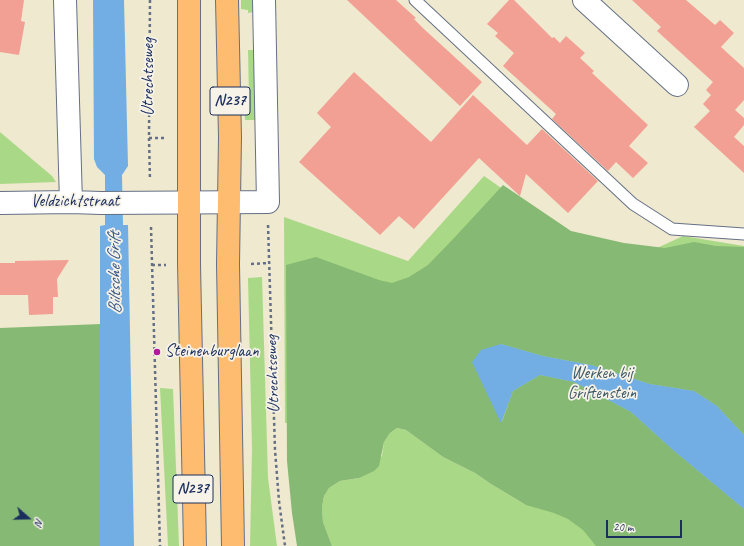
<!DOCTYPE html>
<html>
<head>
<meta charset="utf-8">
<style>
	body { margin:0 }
	#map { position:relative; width:744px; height:546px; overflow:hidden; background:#efe9cf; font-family:Caveat,sans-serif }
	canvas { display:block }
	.north { position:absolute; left:8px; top:498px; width:40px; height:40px; -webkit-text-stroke:3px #f7f3e8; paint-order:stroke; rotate:110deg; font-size:11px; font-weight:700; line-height:16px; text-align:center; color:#1b2f5e }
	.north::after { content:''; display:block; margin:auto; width:14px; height:18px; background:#1b2f5e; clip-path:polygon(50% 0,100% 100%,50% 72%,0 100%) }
	.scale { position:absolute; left:606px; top:520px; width:76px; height:18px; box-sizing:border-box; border:2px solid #1b2f5e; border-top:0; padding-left:5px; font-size:12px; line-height:14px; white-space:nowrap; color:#1b2f5e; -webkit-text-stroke:3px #f7f3e8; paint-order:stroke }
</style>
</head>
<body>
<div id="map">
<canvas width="744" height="546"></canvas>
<div class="north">N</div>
<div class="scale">20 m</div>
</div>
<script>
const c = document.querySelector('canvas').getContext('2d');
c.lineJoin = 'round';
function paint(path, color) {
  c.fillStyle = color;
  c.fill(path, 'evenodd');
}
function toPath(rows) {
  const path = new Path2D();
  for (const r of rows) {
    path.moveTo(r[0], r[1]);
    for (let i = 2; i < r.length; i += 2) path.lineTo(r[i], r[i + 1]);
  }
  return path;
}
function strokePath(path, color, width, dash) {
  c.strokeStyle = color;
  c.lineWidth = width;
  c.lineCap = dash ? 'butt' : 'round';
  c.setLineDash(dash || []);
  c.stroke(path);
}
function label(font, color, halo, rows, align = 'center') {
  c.font = font + ' Caveat,sans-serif';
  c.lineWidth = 3.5;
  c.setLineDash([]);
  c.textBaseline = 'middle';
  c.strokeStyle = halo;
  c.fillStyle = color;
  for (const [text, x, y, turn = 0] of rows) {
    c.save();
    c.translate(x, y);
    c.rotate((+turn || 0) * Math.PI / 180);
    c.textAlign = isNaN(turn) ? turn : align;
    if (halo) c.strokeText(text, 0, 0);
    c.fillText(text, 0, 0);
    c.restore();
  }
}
paint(toPath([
	[241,0,254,0,254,12,248,13,248,10,241,9],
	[248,50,256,50,257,120,245,120,244,97,249,97],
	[0,132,52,176,56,182,0,184],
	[484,176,567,234,655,249,683,236,744,246,744,546,332,546,323,522,322,507,324,496,329,488,340,481,359,478,382,456,384,442,390,433,397,428,406,430,443,457,475,473,491,484,526,505,411,411,285,423,284,217,408,261],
	[262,277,268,478,277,546,250,546,252,449,248,278],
	[160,388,173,389,179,546,168,546]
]), '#a9d986');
paint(toPath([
	[503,185,571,231,624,243,665,248,694,242,716,246,744,247,744,435,717,406,694,391,650,384,591,365,543,356,501,344,502,422,513,391,540,375,574,382,631,412,673,450,744,509,744,546,596,546,583,530,568,519,554,513,526,505,491,484,475,473,443,457,406,430,397,428,390,433,384,442,379,466,374,471,359,478,340,481,329,488,324,496,322,507,323,522,332,546,297,546,292,513,287,461,286,265,316,257,379,280,392,283,409,277,428,265,455,237],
	[101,324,100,546,0,546,0,328]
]), '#86b973');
paint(toPath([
	[93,0,124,0,128,166,122,175,123,225,128,225,134,546,100,546,100,226,105,225,105,175,97,167,94,159],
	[501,344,543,356,591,365,650,384,694,391,717,406,744,435,744,509,673,450,631,412,574,382,540,375,513,391,501,423,472,362,481,350]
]), '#72ade3');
paint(toPath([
	[0,0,24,0,21,21,25,22,19,55,0,52],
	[347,0,396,0,416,18,414,19,425,30,482,82,460,106],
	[509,0,514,0,552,38,554,37,560,43,566,36,585,53,580,58,594,71,592,73,648,125,629,146,648,163,633,178,616,162,608,171,552,119,556,114,503,66,514,53,495,36,498,33,487,24],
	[632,0,686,0,715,25,720,20,734,33,721,47,744,68,744,100,735,110,744,118,744,125,734,137,744,146,744,173,694,127,710,111,703,104,711,95,706,90,713,82,657,31,661,27],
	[354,72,431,142,473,95,527,145,542,129,598,181,568,213,526,174,520,196,479,158,414,229,399,216,380,235,299,162,331,127,317,113],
	[69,260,57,279,58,297,53,297,53,314,29,315,28,295,0,295,0,263,15,263,15,261]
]), '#f2a093');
const lane = toPath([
	[415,0,633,204,672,229,744,234]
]);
const street = toPath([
	[65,0,71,202],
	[584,0,677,85],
	[0,203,71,202,101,203,268,202,264,0]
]);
const primary = toPath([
	[189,0,189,264,195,546],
	[227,0,230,137,228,264,233,546]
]);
strokePath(lane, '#657086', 13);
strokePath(street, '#657086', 24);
strokePath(primary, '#657086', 24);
strokePath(toPath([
	[150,0,149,138,150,180],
	[149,138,164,138],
	[268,225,275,450,279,501,285,546],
	[151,227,160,546],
	[251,264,269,263],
	[152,265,166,265]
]), '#657086', 2.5, [3, 3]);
strokePath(lane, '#fff', 11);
strokePath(street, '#fff', 22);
strokePath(primary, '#fdbc6f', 22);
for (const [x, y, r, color] of [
	[157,352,4,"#b5179e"]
]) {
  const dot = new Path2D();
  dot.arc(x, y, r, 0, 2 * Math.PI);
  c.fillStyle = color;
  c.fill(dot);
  strokePath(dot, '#f7f3e8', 1.5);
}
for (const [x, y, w] of [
	[230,101,40],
	[193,489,40]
]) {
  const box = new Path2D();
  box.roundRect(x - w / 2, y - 14, w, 28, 3);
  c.fillStyle = '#f7f3e8';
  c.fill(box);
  strokePath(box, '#1b2f5e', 1);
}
label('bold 16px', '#1b2f5e', null, [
	["N237",230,101],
	["N237",193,489]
]);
label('17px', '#1b2f5e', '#f7f3e8', [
	["Utrechtseweg",149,77,-90],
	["Veldzichtstraat",75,202],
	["Utrechtseweg",273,374,-92]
]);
label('17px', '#1b2f5e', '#f7f3e8', [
	["Steinenburglaan",165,352]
], 'left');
label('17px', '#3e5a68', '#f7f3e8', [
	["Werken bij",602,374],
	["Griftenstein",602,394]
]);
label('italic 18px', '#355586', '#f7f3e8', [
	["Biltsche Grift",115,273,-91]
]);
</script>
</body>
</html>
